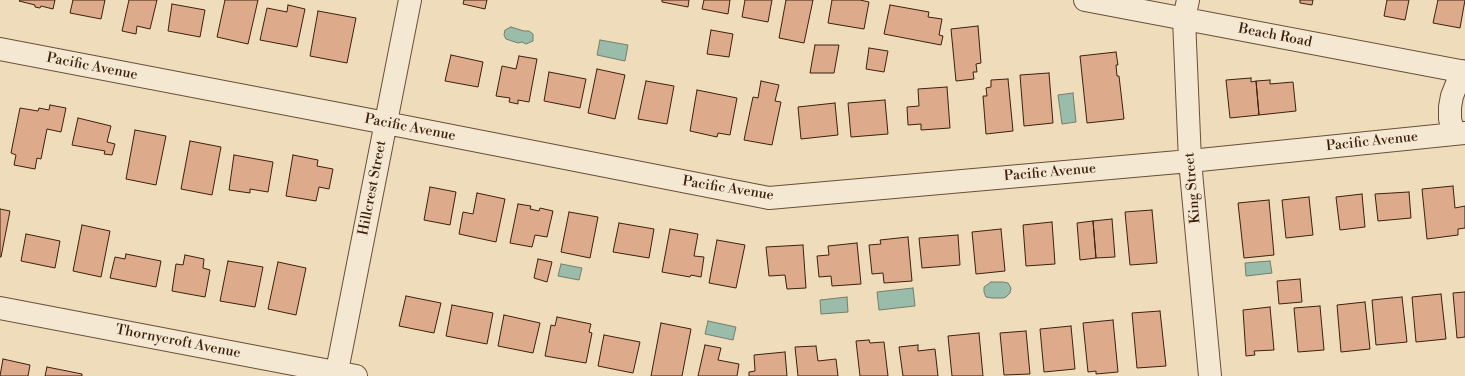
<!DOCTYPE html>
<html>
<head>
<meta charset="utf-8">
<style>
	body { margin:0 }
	canvas { display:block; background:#eedcba }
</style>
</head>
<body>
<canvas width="1465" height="376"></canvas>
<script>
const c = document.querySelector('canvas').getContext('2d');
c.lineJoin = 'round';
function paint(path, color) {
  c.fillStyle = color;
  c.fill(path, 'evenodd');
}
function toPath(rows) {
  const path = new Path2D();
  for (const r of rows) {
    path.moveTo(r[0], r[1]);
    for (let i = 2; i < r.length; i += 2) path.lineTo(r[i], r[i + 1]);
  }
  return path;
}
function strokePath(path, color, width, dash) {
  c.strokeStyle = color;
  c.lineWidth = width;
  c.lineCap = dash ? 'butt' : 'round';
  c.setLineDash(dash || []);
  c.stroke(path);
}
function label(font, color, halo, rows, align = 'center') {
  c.font = font + ' "Libre Bodoni",serif';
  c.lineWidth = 3.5;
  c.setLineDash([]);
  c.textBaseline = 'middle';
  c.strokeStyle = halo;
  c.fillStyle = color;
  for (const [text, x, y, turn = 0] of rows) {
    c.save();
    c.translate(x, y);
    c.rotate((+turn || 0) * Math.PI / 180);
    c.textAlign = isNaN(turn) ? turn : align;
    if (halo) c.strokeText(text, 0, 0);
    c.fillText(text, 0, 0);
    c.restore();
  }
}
const water = toPath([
	[511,27,524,31,529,31,533,34,533,41,526,44,522,42,518,43,506,39,504,35,505,30,511,27],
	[600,40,628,45,625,61,597,55,600,40],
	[1073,93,1076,122,1062,124,1058,95,1073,93],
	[1270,261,1272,273,1246,276,1245,263,1270,261],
	[561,264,582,268,579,280,558,276,561,264],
	[991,282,1003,282,1008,283,1011,288,1010,293,1006,297,1003,298,992,298,986,297,984,292,984,287,991,282],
	[913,288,915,306,879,310,877,292,913,288],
	[847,297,848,312,821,314,820,300,847,297],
	[708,321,736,327,733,340,705,334,708,321]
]);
paint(water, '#9abcab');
strokePath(water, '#757e6b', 1);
const building = toPath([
	[20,0,55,0,53,9,41,6,40,8,35,7,35,5,19,1,20,0],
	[73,0,105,0,101,19,70,13,73,0],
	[129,0,157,0,150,29,137,26,136,34,122,31,129,0],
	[225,0,258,0,248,44,217,37,225,0],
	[464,0,487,0,485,9,463,4,464,0],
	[662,0,689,0,688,7,662,2,662,0],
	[704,0,730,0,728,14,702,9,704,0],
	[745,0,772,0,768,22,742,17,745,0],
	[786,0,813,0,804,43,779,38,786,0],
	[832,0,860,0,869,2,864,29,828,23,832,0],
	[1300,0,1313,0,1312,5,1300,3,1300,0],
	[1387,0,1409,0,1405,20,1384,16,1387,0],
	[1438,0,1465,0,1460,28,1433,23,1438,0],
	[172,4,205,10,200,37,168,31,172,4],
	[288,5,305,9,297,47,260,40,267,8,287,12,288,5],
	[890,5,929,12,928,17,942,19,939,35,943,36,941,45,884,34,890,5],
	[318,11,356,18,347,63,310,56,318,11],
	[978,26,981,63,976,64,977,72,973,72,974,79,956,81,951,29,978,26],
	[711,30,733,34,729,57,707,54,711,30],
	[815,45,839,45,834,73,810,73,815,45],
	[869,48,888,51,884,72,866,69,869,48],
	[1116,52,1118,65,1116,65,1117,76,1119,76,1124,119,1087,123,1080,56,1116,52],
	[451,55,483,62,478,87,445,81,451,55],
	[519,56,537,59,529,102,518,100,518,104,509,102,510,98,496,96,502,66,516,69,519,56],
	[597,69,625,75,615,119,588,113,597,69],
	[549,72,586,79,580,108,544,101,549,72],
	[1049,73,1053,123,1024,126,1020,75,1049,73],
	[1251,78,1251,82,1256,81,1259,115,1230,118,1226,80,1251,78],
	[1008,79,1013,131,986,134,983,96,987,96,986,88,991,87,991,80,1008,79],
	[1270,80,1270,84,1293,82,1296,111,1259,115,1256,81,1270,80],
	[646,81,674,86,667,124,638,119,646,81],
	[761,81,779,85,775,101,781,102,772,145,744,140,753,97,758,98,761,81],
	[947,87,950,128,921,130,921,124,908,125,907,107,919,106,918,89,947,87],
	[697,90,737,98,730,135,718,133,717,137,690,131,697,90],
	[885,100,888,134,851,137,848,103,885,100],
	[835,103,838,135,801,139,798,107,835,103],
	[50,105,66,108,61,132,47,129,41,159,37,158,35,169,14,165,16,155,11,153,20,108,38,111,39,108,49,110,50,105],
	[78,118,111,126,107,142,115,144,112,155,104,154,105,151,72,145,78,118],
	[135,130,166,136,156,185,126,179,135,130],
	[190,141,221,147,212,195,181,189,190,141],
	[234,155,273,162,268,192,250,189,250,193,229,190,234,155],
	[293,155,318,160,317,166,333,169,329,189,319,187,316,201,286,196,293,155],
	[1453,186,1455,208,1465,206,1465,228,1458,229,1458,235,1427,239,1422,189,1453,186],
	[430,187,456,192,450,225,424,220,430,187],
	[1409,192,1411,218,1378,221,1375,194,1409,192],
	[477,193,505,199,496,242,459,234,463,212,473,214,477,193],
	[1362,194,1365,227,1340,230,1336,197,1362,194],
	[1309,197,1313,235,1286,238,1282,200,1309,197],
	[1269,200,1274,255,1244,258,1238,203,1269,200],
	[518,204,531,206,530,209,539,211,540,208,553,211,547,237,535,235,532,247,510,243,518,204],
	[0,209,10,211,1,257,0,257,0,209],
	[1152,210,1157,263,1130,265,1125,212,1152,210],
	[569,212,598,217,590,258,561,252,569,212],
	[1112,219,1115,257,1096,258,1093,221,1112,219],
	[1093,221,1096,258,1080,260,1077,223,1093,221],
	[1052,222,1055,264,1026,266,1023,225,1052,222],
	[619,223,654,229,649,258,613,252,619,223],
	[82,225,110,231,101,277,73,271,82,225],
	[670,229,698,234,694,256,704,257,701,277,691,275,690,277,662,272,670,229],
	[1001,229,1005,271,976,274,972,232,1001,229],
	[26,234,60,241,55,268,21,261,26,234],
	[958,235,960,265,922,268,919,238,958,235],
	[908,237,912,281,884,283,883,273,872,274,869,245,881,244,880,240,908,237],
	[717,240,745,245,736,288,709,283,717,240],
	[857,243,861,284,832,286,831,276,819,277,817,256,829,255,828,246,857,243],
	[803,245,806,288,787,289,785,275,769,276,766,247,803,245],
	[126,254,161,261,156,287,110,278,115,257,125,259,126,254],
	[185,255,204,259,203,268,210,270,205,297,172,291,176,264,183,265,185,255],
	[538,259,552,262,547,282,534,278,538,259],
	[228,261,263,267,255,307,220,301,228,261],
	[278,262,306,268,296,315,268,309,278,262],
	[1300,279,1302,302,1279,304,1277,281,1300,279],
	[1465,292,1465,337,1457,338,1453,293,1465,292],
	[1441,294,1446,339,1416,342,1412,297,1441,294],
	[406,296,441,303,434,333,399,326,406,296],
	[1402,297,1407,342,1376,345,1372,300,1402,297],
	[1365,302,1370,349,1341,352,1337,305,1365,302],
	[452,305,493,313,487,344,446,336,452,305],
	[1320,306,1324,350,1298,352,1294,308,1320,306],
	[1270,307,1274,350,1254,351,1255,355,1246,356,1243,310,1270,307],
	[1160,311,1166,366,1137,368,1132,313,1160,311],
	[504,315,540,323,533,353,498,346,504,315],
	[557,317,591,324,589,332,592,333,586,363,545,356,551,325,555,326,557,317],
	[1113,320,1118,372,1096,374,1096,371,1088,372,1083,323,1113,320],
	[661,323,691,329,682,376,651,376,661,323],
	[1071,326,1075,369,1044,372,1040,329,1071,326],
	[1026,331,1030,374,1004,375,1000,333,1026,331],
	[979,333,983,376,952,376,948,336,979,333],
	[604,335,640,342,633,373,598,366,604,335],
	[869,340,870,343,884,342,888,376,860,376,856,341,869,340],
	[705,345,721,348,718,360,739,364,737,376,698,376,705,345],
	[918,345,918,351,935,349,938,376,903,376,899,347,918,345],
	[816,346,818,361,836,359,838,376,798,376,795,347,816,346],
	[785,352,787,376,749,376,749,372,755,371,754,355,785,352],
	[3,359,30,365,28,376,0,376,3,359],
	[47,367,82,374,82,376,45,376,47,367]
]);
paint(building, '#deaa8c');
strokePath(building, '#3d200c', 1);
const minor = toPath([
	[1085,0,1465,72],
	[1188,0,1184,19,1190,161,1210,376],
	[0,49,386,123,769,198,1190,161,1465,133],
	[1454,134,1450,119,1450,107,1452,96,1462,71],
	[0,308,356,376],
	[336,376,410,0]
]);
strokePath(minor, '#694f38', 24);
strokePath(minor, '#f4e8d2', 22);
label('14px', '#3d200c', '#f4e8d2', [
	["Beach Road",1275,36,11],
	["Pacific Avenue",92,67,11],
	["Pacific Avenue",410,128,11],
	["Pacific Avenue",1372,142,-6],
	["Pacific Avenue",1050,173,-5],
	["Hillcrest Street",373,188,-79],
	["King Street",1193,188,-95],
	["Pacific Avenue",728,189,9],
	["Thornycroft Avenue",178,342,11]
]);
</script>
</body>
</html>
